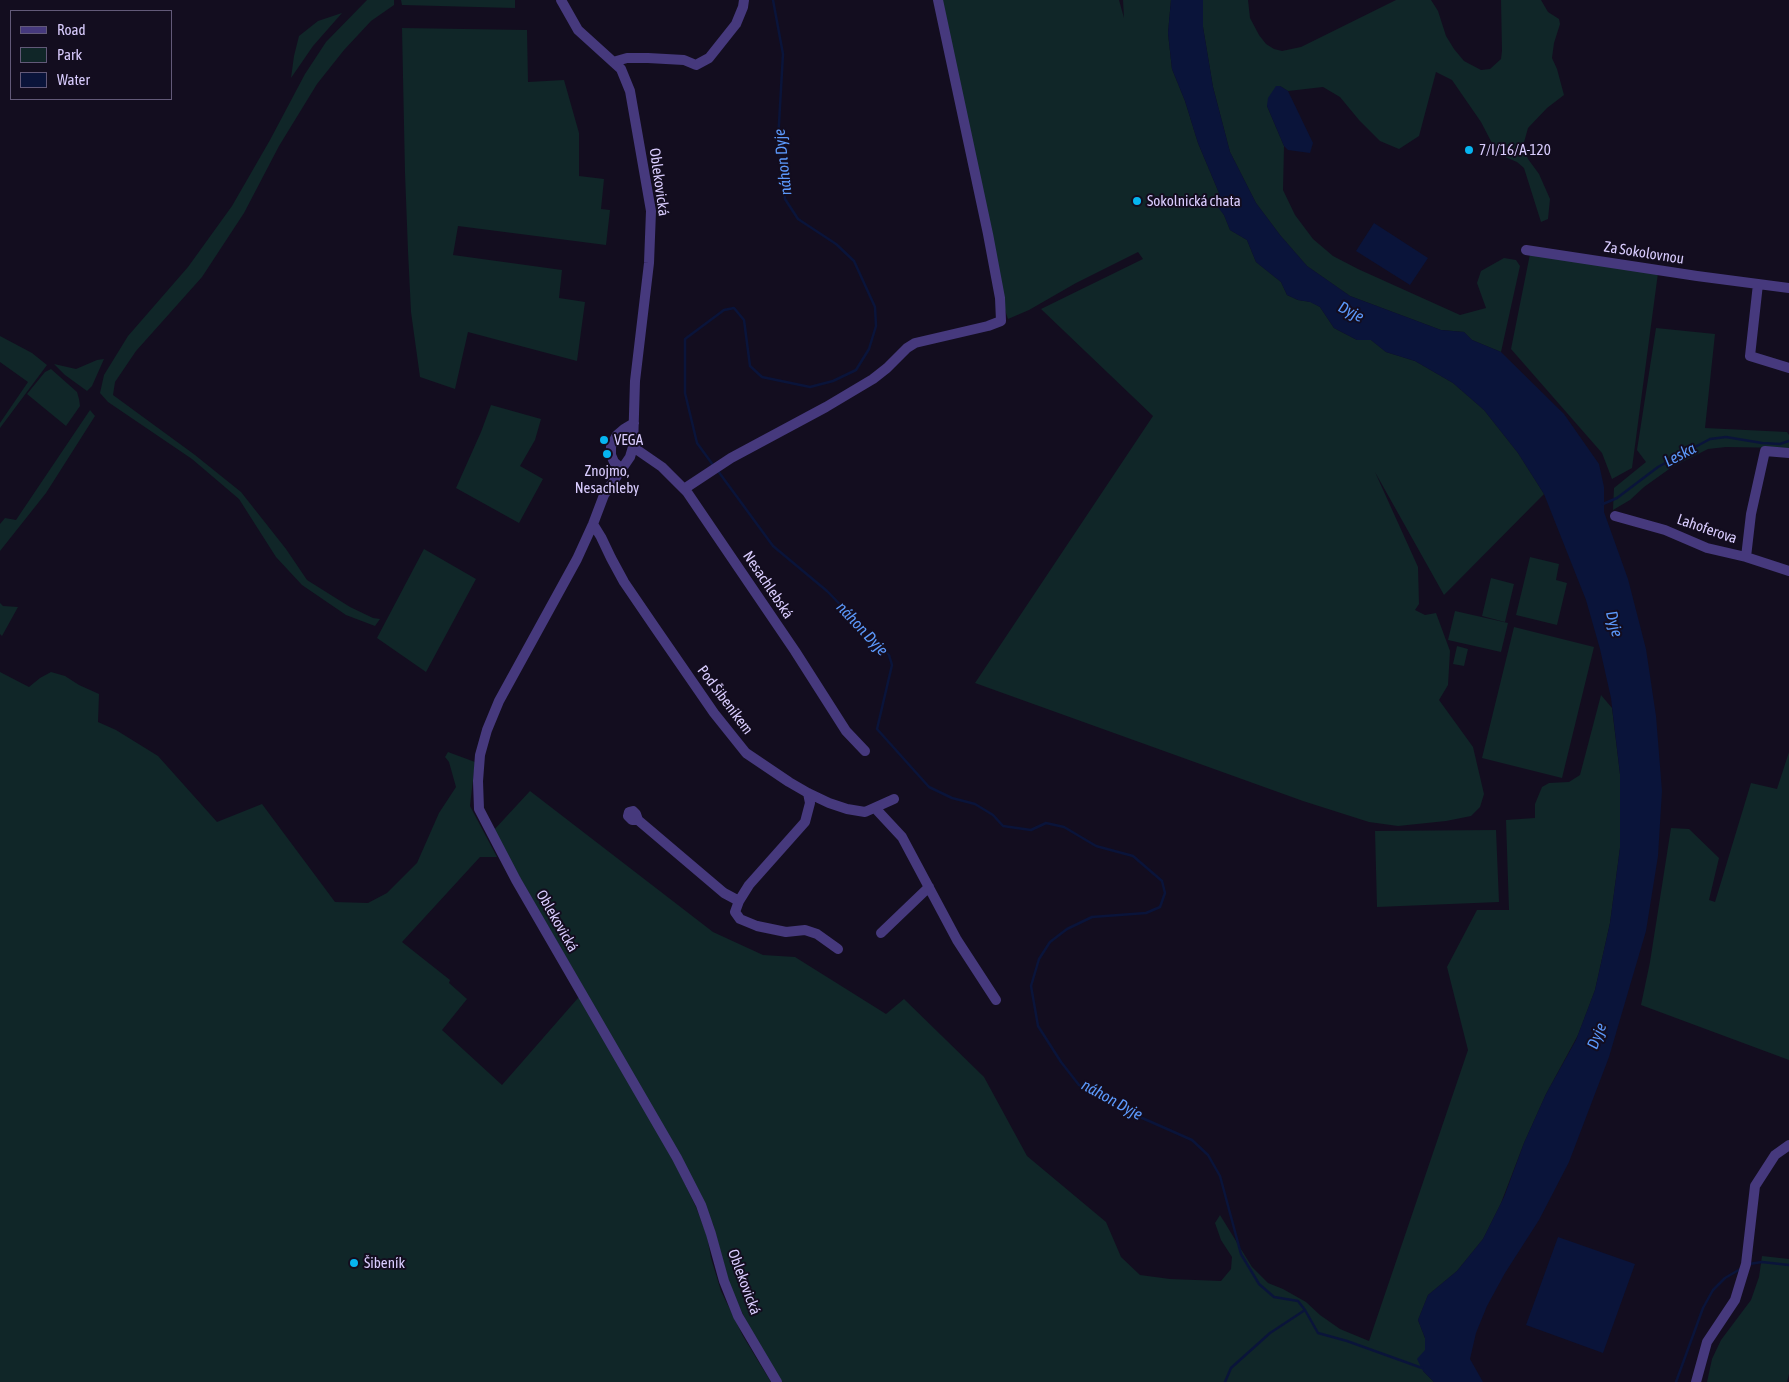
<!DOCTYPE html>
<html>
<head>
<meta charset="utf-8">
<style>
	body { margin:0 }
	#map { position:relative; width:1789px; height:1382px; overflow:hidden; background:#130d1f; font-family:"Asap Condensed",sans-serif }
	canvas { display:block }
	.legend { position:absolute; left:10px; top:10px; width:162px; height:90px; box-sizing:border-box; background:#130d1f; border:1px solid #625978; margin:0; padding:6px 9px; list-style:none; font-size:15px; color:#d9ccfe }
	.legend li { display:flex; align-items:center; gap:10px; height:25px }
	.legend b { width:25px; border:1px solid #625978 }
</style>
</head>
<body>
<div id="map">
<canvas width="1789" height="1382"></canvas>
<ul class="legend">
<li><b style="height:6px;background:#46397d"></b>Road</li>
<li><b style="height:14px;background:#102628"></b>Park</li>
<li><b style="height:14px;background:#0a143a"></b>Water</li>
</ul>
</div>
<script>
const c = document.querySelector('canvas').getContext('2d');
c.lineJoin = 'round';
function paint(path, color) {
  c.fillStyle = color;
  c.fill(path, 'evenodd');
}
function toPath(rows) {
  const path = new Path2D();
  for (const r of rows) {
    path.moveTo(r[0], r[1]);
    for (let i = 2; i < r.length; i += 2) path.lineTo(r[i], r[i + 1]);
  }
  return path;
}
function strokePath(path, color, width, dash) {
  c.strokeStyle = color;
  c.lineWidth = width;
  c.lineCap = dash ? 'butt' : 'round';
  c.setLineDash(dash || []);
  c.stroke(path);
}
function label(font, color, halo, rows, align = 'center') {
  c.font = font + ' "Asap Condensed",sans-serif';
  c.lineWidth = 4;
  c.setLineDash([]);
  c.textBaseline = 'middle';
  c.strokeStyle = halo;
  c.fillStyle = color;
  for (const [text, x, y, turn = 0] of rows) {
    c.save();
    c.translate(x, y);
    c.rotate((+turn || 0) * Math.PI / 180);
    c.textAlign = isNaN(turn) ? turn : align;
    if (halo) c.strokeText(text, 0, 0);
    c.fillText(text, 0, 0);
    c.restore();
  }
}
paint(toPath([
	[367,0,394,0,394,5,371,21,344,50,317,84,279,146,244,213,202,277,136,351,115,382,113,395,195,455,241,492,286,549,307,580,350,607,373,618,380,619,375,626,346,615,302,585,276,557,239,499,192,459,108,402,100,393,104,375,128,336,188,267,232,206,270,140,305,74,326,42],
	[401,0,515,0,515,8,402,5],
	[940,0,1119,0,1124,18,1123,0,1171,0,1168,33,1172,69,1185,101,1198,143,1219,193,1218,206,1224,215,1230,230,1247,240,1256,262,1281,282,1287,295,1298,300,1311,302,1320,307,1334,328,1357,340,1371,340,1386,352,1415,361,1453,383,1484,410,1518,453,1544,494,1444,595,1375,472,1418,567,1419,604,1415,610,1425,615,1436,613,1450,651,1448,685,1439,700,1473,747,1484,794,1480,807,1471,816,1446,821,1398,826,1369,822,1303,801,975,683,1153,416,1041,309,1143,259,1138,252,1076,283,1029,310,1008,319,1005,310],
	[1203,0,1248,0,1250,18,1259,35,1266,44,1274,49,1282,51,1301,47,1396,0,1431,0,1438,11,1446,36,1454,49,1464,61,1481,70,1490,69,1501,59,1502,51,1501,0,1541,0,1548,12,1559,19,1560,24,1554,43,1552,58,1557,69,1564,95,1547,108,1528,128,1523,146,1528,159,1539,174,1550,199,1548,219,1541,222,1524,168,1517,162,1505,157,1494,147,1481,122,1452,80,1436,72,1419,136,1399,149,1380,141,1359,120,1340,97,1323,87,1288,91,1280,86,1267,106,1284,146,1283,190,1295,215,1313,239,1333,256,1358,269,1460,315,1486,308,1477,283,1481,271,1504,258,1516,260,1520,266,1501,352,1472,340,1464,332,1441,330,1350,296,1307,266,1280,235,1256,203,1230,152,1213,87,1203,27],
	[342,13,313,46,291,78,294,56,299,36,318,21],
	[402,28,527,30,528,82,564,80,579,133,579,176,604,179,601,209,610,210,606,245,458,226,453,255,562,270,559,298,585,302,577,361,468,332,455,389,420,377,411,312,408,251,405,173],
	[1530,254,1658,273,1632,468,1612,479,1602,453,1511,349],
	[1656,328,1715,334,1705,428,1787,432,1789,435,1789,448,1726,447,1708,449,1672,467,1644,487,1630,500,1613,510,1614,488,1646,462,1637,450],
	[0,336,32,353,47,365,0,428,0,423,28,382,0,362],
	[104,359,92,386,87,391,65,375,54,364,76,369,97,360],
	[51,369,77,392,79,399,80,406,66,426,27,394,45,372],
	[491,405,541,419,535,440,520,466,543,479,519,523,456,488,481,432],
	[90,410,95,416,46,493,0,551,0,524,5,518,16,520],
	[424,549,476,579,426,672,377,638],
	[1530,557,1559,564,1556,580,1567,583,1557,625,1516,615],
	[1491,578,1514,584,1505,622,1482,616],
	[0,603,3,606,18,607,2,636,0,634],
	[1455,611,1508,623,1501,652,1448,640],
	[1514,627,1594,647,1562,778,1482,758],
	[1457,646,1468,649,1464,666,1453,664],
	[0,672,29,687,40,678,51,672,65,676,79,685,99,694,98,722,116,730,158,756,217,822,262,804,335,902,368,903,387,893,417,863,439,813,456,787,449,762,445,757,448,752,475,762,470,806,497,857,480,857,402,942,450,980,449,983,467,999,442,1030,502,1085,585,990,493,831,530,791,713,932,763,955,795,957,886,1014,904,999,984,1077,1027,1156,1106,1222,1121,1257,1140,1275,1170,1279,1221,1281,1231,1269,1232,1257,1221,1240,1215,1223,1220,1215,1252,1267,1268,1283,1283,1289,1306,1302,1320,1315,1340,1329,1369,1341,1468,1050,1447,967,1477,910,1509,910,1506,820,1535,818,1535,804,1542,787,1549,783,1569,782,1580,775,1601,695,1612,708,1620,774,1620,848,1610,923,1595,990,1578,1035,1546,1094,1524,1143,1501,1203,1483,1239,1457,1271,1428,1295,1418,1320,1425,1338,1426,1350,1423,1371,1434,1382,781,1382,750,1329,730,1287,713,1224,674,1161,696,1207,707,1236,711,1258,721,1291,743,1336,771,1382,0,1382],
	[1789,752,1789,1060,1641,1005,1650,962,1671,828,1689,829,1719,858,1709,900,1715,902,1751,783,1777,789],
	[1496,830,1499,902,1377,907,1375,831],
	[1762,1256,1789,1259,1789,1374,1787,1382,1707,1382,1712,1359,1721,1340,1751,1300,1759,1277]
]), '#102628');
paint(toPath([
	[1171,0,1203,0,1203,27,1213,87,1230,152,1256,203,1280,235,1307,266,1350,296,1441,330,1464,332,1472,340,1501,352,1564,414,1599,464,1604,487,1604,512,1628,579,1646,649,1656,716,1662,791,1658,856,1646,931,1609,1057,1569,1162,1539,1220,1505,1273,1487,1306,1476,1333,1470,1359,1483,1382,1434,1382,1423,1371,1417,1359,1425,1350,1425,1338,1418,1320,1428,1295,1457,1271,1483,1239,1504,1197,1524,1143,1546,1094,1576,1040,1595,990,1610,923,1620,848,1620,774,1611,698,1600,649,1586,600,1544,494,1518,453,1484,410,1453,383,1415,361,1386,352,1371,340,1357,340,1334,328,1320,307,1310,302,1298,300,1287,295,1281,282,1256,262,1247,240,1230,230,1224,215,1217,206,1219,193,1198,143,1185,101,1172,69,1168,33],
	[1276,86,1280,86,1288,91,1313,143,1310,153,1288,150,1284,146,1267,106,1268,98],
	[1374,223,1428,258,1410,285,1356,251],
	[1558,1237,1635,1264,1603,1353,1526,1325]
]), '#0a143a');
strokePath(toPath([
	[713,465,697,443,685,393,685,339,724,310,734,308,744,320,750,366,762,377,810,387,833,381,856,370,869,349,876,326,875,307,854,261,836,244,798,219,785,199,778,141,783,54,773,0],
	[718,471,773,546,827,591,889,655,892,665,877,729,929,787,952,798,975,804,993,815,1003,826,1031,830,1046,823,1064,827,1096,846,1133,856,1162,881,1165,893,1160,907,1146,913,1092,917,1067,929,1050,942,1039,959,1031,986,1038,1026,1061,1062,1079,1085,1115,1106,1192,1140,1208,1155,1220,1176,1241,1254,1259,1284,1274,1297,1298,1301,1305,1310,1318,1333,1347,1341,1422,1368],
	[1603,504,1617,498,1658,467,1710,439,1726,437,1762,443,1780,444,1789,441],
	[1749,1264,1762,1262,1789,1265],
	[1225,1382,1231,1368,1270,1333,1305,1310],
	[1676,1382,1703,1308,1713,1290,1725,1278,1742,1268]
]), '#0a143a', 2.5);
strokePath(toPath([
	[561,0,578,30,621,69,630,91,651,211,649,263,635,381,633,447,630,457,604,495,593,524,577,559,499,701,487,730,480,755,478,781,479,809,516,880,677,1158,701,1205,711,1234,724,1281,738,1316,777,1382],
	[613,62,627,58,648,58,684,60,696,65,709,58,736,24,743,7,744,0],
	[1526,250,1697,276,1789,288],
	[1758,284,1750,356,1789,368],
	[633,447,662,467,687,492,795,651,846,731,865,751],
	[621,468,614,462,611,455,611,446,617,435,624,429,634,423],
	[684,489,731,458,826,407,873,379,887,368,907,348,915,343,988,326,1001,321,1000,298,988,234,938,0],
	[1615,516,1665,530,1707,548,1746,557,1789,571],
	[593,524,601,537,611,558,624,582,654,626,714,713,746,753,789,782,808,793,829,803,847,809,865,812,894,799],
	[1746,557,1751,514,1765,451,1789,453],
	[875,808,902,837,957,940,996,1000],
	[638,820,632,820,628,816,629,812,633,811,636,814,638,820,724,893,739,901,749,885,805,822,810,803,808,793],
	[739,901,735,912,740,919,757,926,786,932,805,930,817,934,838,949],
	[881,933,929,887],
	[1696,1382,1707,1342,1735,1300,1746,1264,1755,1186,1775,1155,1789,1145]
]), '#46397d', 10);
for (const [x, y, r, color] of [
	[1469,150,5,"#06b5f0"],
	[1137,201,5,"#06b5f0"],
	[604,440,5,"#06b5f0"],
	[607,454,5,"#06b5f0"],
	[354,1263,5,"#06b5f0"]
]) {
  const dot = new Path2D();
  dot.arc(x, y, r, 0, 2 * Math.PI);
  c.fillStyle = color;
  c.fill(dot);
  strokePath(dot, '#130d1f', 2);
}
label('15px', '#d9ccfe', '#130d1f', [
	["7/I/16/A-120",1479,150],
	["Sokolnická chata",1147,201],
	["VEGA",614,440],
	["Znojmo,",607,471,"center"],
	["Nesachleby",607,488,"center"],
	["Šibeník",364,1263]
], 'left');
label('15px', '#d9ccfe', '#130d1f', [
	["Oblekovická",659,182,82],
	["Za Sokolovnou",1644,253,9],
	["Lahoferova",1707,529,19],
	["Nesachlebská",768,585,56],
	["Pod Šibeníkem",725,700,53],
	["Oblekovická",557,921,60],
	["Oblekovická",744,1282,70]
]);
label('italic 16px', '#5c99fb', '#130d1f', [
	["náhon Dyje",783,162,-96],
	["Dyje",1351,312,27],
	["Leska",1680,455,-28],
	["Dyje",1614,624,75],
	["náhon Dyje",862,629,47],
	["Dyje",1597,1036,-68],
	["náhon Dyje",1112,1100,29]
]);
</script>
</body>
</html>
